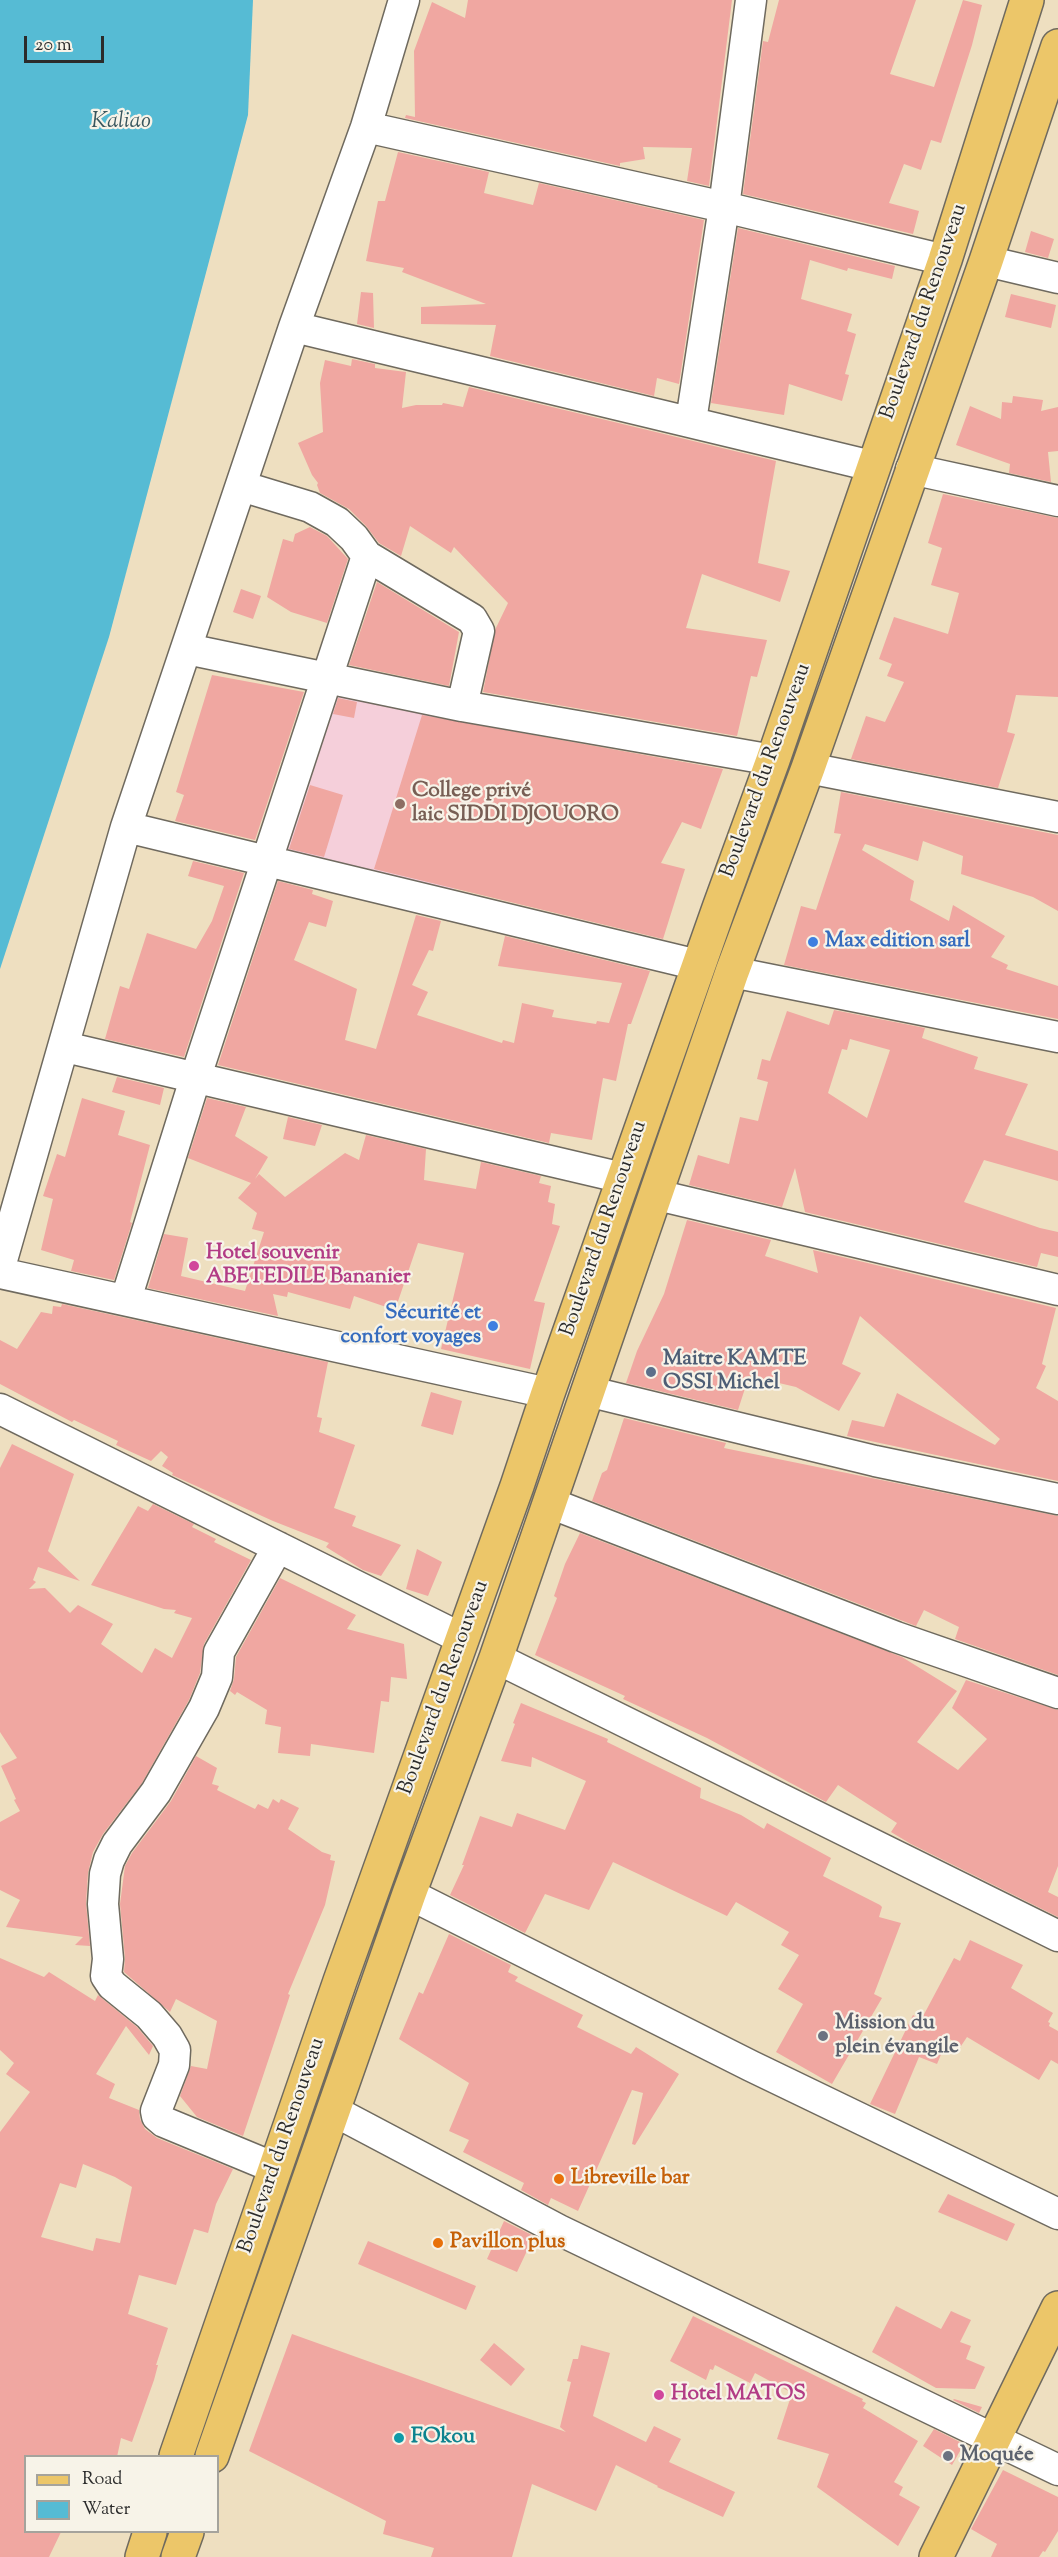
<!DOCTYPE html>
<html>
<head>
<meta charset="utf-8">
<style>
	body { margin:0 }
	#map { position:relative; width:1058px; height:2557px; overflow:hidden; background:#eedfc0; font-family:"Sorts Mill Goudy",serif }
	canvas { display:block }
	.legend { position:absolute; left:24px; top:2455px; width:195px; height:78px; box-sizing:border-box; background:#f7f3e8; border:2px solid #a5a39c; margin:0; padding:8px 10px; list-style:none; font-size:18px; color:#2b2b2b }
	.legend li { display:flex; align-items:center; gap:12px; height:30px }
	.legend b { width:30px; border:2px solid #a5a39c }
	.scale { position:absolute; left:24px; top:36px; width:80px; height:27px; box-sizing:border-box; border:3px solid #2b2b2b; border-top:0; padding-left:8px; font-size:18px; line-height:21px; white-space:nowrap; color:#2b2b2b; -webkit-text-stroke:4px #f7f3e8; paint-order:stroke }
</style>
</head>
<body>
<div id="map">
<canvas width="1058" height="2557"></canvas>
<ul class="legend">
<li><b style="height:8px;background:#ecc669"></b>Road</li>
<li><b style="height:16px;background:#56bbd4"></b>Water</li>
</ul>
<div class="scale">20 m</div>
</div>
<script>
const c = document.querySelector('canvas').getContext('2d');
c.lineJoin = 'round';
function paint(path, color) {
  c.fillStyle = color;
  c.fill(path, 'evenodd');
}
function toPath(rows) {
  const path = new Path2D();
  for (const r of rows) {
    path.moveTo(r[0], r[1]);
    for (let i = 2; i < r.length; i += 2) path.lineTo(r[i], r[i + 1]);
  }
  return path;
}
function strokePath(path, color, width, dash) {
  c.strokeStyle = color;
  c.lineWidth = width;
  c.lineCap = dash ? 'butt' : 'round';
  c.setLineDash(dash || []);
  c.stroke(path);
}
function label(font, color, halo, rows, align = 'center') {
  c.font = font + ' "Sorts Mill Goudy",serif';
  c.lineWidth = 4.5;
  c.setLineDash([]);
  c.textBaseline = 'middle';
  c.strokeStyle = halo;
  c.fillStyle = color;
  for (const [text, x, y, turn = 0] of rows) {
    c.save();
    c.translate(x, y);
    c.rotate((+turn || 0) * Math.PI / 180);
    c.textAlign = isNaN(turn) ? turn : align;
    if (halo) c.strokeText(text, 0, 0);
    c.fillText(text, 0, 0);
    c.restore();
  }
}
paint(toPath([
	[328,689,502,729,450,901,270,857]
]), '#f5cfda');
paint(toPath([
	[0,0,253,0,248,115,109,637,0,969]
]), '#56bbd4');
paint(toPath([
	[468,0,732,0,709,186,687,181,692,148,643,147,645,159,620,163,620,166,405,118,406,115,415,117,414,51,432,2,465,18],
	[779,0,916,0,890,74,934,87,963,0,982,5,972,45,941,143,931,140,921,170,904,164,889,203,919,211,913,234,743,194,763,41,768,42],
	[398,152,489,172,484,193,533,205,539,183,704,220,679,384,657,378,654,396,490,356,496,325,421,324,421,307,486,304,402,272,404,268,366,261,378,201,385,201],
	[738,228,895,266,892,279,848,268,847,271,810,260,801,299,852,314,847,331,856,334,845,374,849,375,842,401,789,384,784,415,711,403],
	[1031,231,1054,239,1048,258,1025,252],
	[361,292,373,293,374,328,357,324],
	[1011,294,1056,305,1051,328,1005,317],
	[352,359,375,364,375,368,406,372,402,408,416,405,442,405,443,403,463,407,469,387,776,461,758,563,790,571,780,602,702,574,686,628,767,640,757,677,751,676,737,736,483,692,495,630,508,603,454,547,451,553,410,526,401,556,379,543,366,526,349,509,320,493,317,485,318,483,312,475,298,443,323,432,320,383,325,360,351,366],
	[1013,396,1043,400,1041,411,1058,407,1058,451,1048,452,1051,482,1009,473,1010,464,956,445,970,406,1001,419,1002,402,1012,403],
	[943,494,1058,518,1058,697,1016,695,1007,732,1015,734,998,788,851,759,866,716,885,722,904,682,887,676,892,664,879,659,894,617,948,634,959,593,931,585,942,548,928,543],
	[310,527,327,536,348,559,327,623,291,612,267,597,283,539,293,542,295,534],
	[377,582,459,632,449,686,349,665],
	[241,589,261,596,253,619,233,612],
	[212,675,304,692,255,840,175,821,184,795,176,792],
	[338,698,357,702,354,718,333,714],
	[422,715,723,769,701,829,682,822,661,863,685,869,663,939,374,869],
	[310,785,343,795,324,857,289,849],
	[841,792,1058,835,1058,911,1033,897,961,874,963,856,923,841,918,861,865,844,862,850,914,881,910,900,949,921,953,905,1005,936,991,957,1008,965,1006,969,1058,986,1058,1019,784,965,801,906,816,910,841,834,834,833],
	[193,861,244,873,184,1057,105,1039,120,986,129,989,147,933,196,949,212,921,224,886,188,876],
	[278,881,313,890,312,894,333,901,326,927,309,922,294,960,357,989,345,1040,376,1049,416,915,441,921,433,951,429,950,412,985,428,992,417,1015,502,1043,503,1040,514,1043,522,1003,554,1010,552,1017,596,1024,597,1021,609,1023,622,983,498,966,505,936,650,971,631,1024,628,1024,616,1081,603,1078,592,1140,551,1133,549,1143,218,1065],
	[834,1010,925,1028,922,1038,978,1057,974,1069,1028,1084,1005,1135,1058,1151,1058,1181,984,1160,964,1202,1040,1228,1058,1232,1058,1257,1041,1253,1037,1267,805,1212,795,1168,782,1207,689,1185,698,1155,729,1164,740,1117,758,1121,768,1082,757,1079,762,1059,770,1061,787,1011,829,1025],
	[850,1039,890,1050,867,1118,828,1093,842,1049,847,1050],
	[117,1077,164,1088,160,1105,112,1092],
	[82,1098,125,1111,118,1135,150,1145,130,1222,132,1223,114,1280,71,1271,74,1260,41,1250,53,1199,43,1196,57,1154,65,1157],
	[207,1098,246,1107,235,1136,268,1157,255,1179,259,1174,285,1197,345,1153,359,1160,366,1135,426,1149,424,1180,476,1189,481,1162,541,1176,539,1183,551,1186,548,1202,555,1204,552,1224,560,1226,534,1301,545,1303,530,1369,441,1349,464,1253,418,1243,395,1310,354,1296,350,1309,288,1292,287,1297,273,1294,278,1316,148,1288,164,1234,188,1238,181,1276,245,1291,264,1232,252,1229,257,1213,238,1198,251,1183,188,1158],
	[288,1117,322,1125,315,1146,283,1139],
	[687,1220,771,1240,765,1256,818,1273,813,1250,1056,1308,1042,1364,1046,1366,1036,1388,1058,1401,1058,1481,847,1436,852,1420,884,1427,897,1393,995,1445,1000,1439,860,1316,842,1364,861,1373,839,1411,796,1387,749,1376,738,1410,626,1383,637,1351,664,1294],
	[62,1304,328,1362,317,1417,322,1418,319,1432,355,1445,334,1508,356,1516,352,1526,401,1545,381,1576,363,1570,326,1547,329,1543,273,1521,172,1475,173,1473,162,1466,168,1457,161,1451,151,1461,116,1445,118,1441,74,1420,72,1422,0,1384,0,1340,17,1349,41,1312,52,1314,53,1306,61,1307],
	[431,1392,462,1401,453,1435,421,1426],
	[624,1418,726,1443,724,1448,1058,1516,1058,1675,955,1639,959,1627,924,1610,916,1626,592,1501,602,1473,607,1470],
	[12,1444,74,1474,48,1551,80,1581,38,1567,33,1580,36,1582,29,1589,45,1588,70,1613,78,1605,113,1624,101,1644,142,1673,155,1648,172,1658,192,1618,174,1613,176,1610,164,1609,91,1585,138,1506,148,1511,153,1504,194,1524,192,1527,216,1539,214,1542,251,1560,204,1644,200,1673,189,1700,142,1783,103,1834,93,1852,88,1873,86,1903,90,1946,75,1945,83,1937,6,1927,20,1900,0,1890,0,1822,20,1811,14,1800,16,1799,1,1766,17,1758,0,1732,0,1468],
	[580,1533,902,1657,957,1691,917,1742,958,1770,987,1739,952,1708,966,1680,1058,1710,1058,1866,1048,1892,1058,1897,1058,1917,911,1844,891,1832,897,1823,838,1785,826,1802,707,1738,623,1699,625,1696,535,1655,557,1598,554,1596,565,1564],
	[417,1549,442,1562,428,1596,406,1589],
	[280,1578,356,1615,347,1629,404,1644,407,1679,391,1677,389,1702,381,1701,374,1753,311,1744,310,1756,278,1753,281,1727,265,1724,267,1710,237,1692,235,1695,230,1691,234,1679,236,1657],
	[521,1703,608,1739,607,1742,701,1788,700,1798,741,1815,764,1829,767,1823,831,1858,823,1876,880,1905,882,1907,879,1917,901,1923,874,1994,882,1998,832,2084,776,2052,803,2004,778,1989,799,1955,781,1945,789,1932,736,1902,727,1916,613,1862,589,1910,545,1894,525,1933,450,1895,464,1865,462,1865,480,1816,512,1827,517,1813,565,1830,586,1781,532,1757,531,1767,501,1761,515,1724,513,1723],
	[196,1756,217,1768,212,1784,219,1786,217,1790,255,1809,258,1804,268,1809,273,1799,279,1803,281,1799,299,1808,288,1829,322,1852,331,1855,330,1860,335,1861,325,1905,288,1994,290,1995,243,2136,197,2117,180,2096,191,2066,207,2069,217,2021,176,1999,170,2012,124,1972,125,1958,120,1904,125,1866,132,1853,171,1801],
	[449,1934,511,1965,508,1972,518,1977,515,1981,583,2015,577,2027,631,2054,636,2047,679,2074,635,2145,632,2144,643,2093,632,2090,578,2211,551,2198,548,2205,521,2190,524,2183,463,2152,469,2140,449,2131,469,2083,399,2039,419,1992,423,1994],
	[970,1940,1023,1965,1011,1988,1053,2013,1048,2022,1050,2023,1049,2026,1058,2031,1058,2064,1051,2060,1039,2080,967,2037,961,2046,948,2038,937,2064,919,2057,895,2114,870,2104,913,2015,921,2020,954,1958,960,1961],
	[0,1958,44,1977,49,1972,95,2001,98,1995,137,2027,153,2046,149,2055,126,2026,96,2074,115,2084,109,2098,139,2110,140,2119,145,2129,157,2138,233,2169,216,2204,208,2233,194,2229,176,2285,139,2275,128,2314,168,2328,156,2365,158,2365,154,2380,132,2442,121,2438,117,2457,26,2457,26,2532,61,2532,49,2557,0,2557,0,2132,30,2092,6,2074,14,2063,0,2050],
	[83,2164,115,2177,132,2187,120,2243,96,2238,93,2251,41,2237,60,2183,76,2188],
	[948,2194,1015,2224,1007,2241,938,2212],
	[504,2221,534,2236,517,2272,487,2259],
	[368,2241,476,2286,466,2310,358,2264],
	[896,2306,941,2329,951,2311,971,2320,960,2342,971,2346,966,2359,985,2367,975,2389,936,2388,872,2352],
	[693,2316,863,2399,862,2401,866,2403,863,2408,918,2441,894,2482,903,2487,899,2495,920,2507,898,2546,817,2487,829,2454,777,2439,792,2393,755,2373,750,2383,715,2365,713,2370,710,2369,706,2380,670,2361],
	[292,2334,566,2432,560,2427,571,2382,567,2381,573,2359,578,2359,581,2345,610,2353,593,2416,646,2442,654,2426,681,2439,669,2462,735,2492,723,2517,657,2487,658,2486,616,2465,596,2511,532,2484,512,2557,431,2557,434,2548,383,2534,386,2521,249,2451],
	[494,2343,525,2369,511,2386,480,2360],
	[954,2399,982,2407,979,2413,953,2400],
	[934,2429,964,2444,952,2465,923,2446],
	[1003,2470,1058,2497,1058,2531,1045,2552,1043,2551,1039,2557,991,2557,997,2544,971,2529]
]), '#f0a7a1');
const minor = toPath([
	[366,127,724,207,945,260],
	[986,261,1058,278],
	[294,327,872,466],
	[691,421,724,207,751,0],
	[911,469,1058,501],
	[241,486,310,507,337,522,354,538,367,556,472,619,479,631,462,706],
	[187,649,462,706,773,760],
	[808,768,1058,817],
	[126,827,698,965],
	[732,972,1058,1037],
	[65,1047,623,1178],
	[657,1195,1058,1290],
	[0,1267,126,827,294,327,366,127,404,0],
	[0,1273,548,1393],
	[126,1299,196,1076,367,556],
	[587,1391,875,1461,1058,1499],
	[0,1409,463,1639],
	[550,1503,896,1637,1058,1693],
	[496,1658,1058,1936],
	[409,1894,751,2066,1058,2214],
	[334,2111,559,2230,1058,2470],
	[275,2168,164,2122,157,2116,156,2111,174,2065,175,2050,167,2036,149,2015,112,1985,106,1976,108,1959,103,1904,105,1874,109,1860,117,1844,156,1792,204,1708,217,1677,219,1652,278,1547]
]);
const major = toPath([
	[176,2456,340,1981,517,1486,548,1393,719,908,773,760,945,260,1027,0],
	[212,2456,409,1894,496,1658,732,972,808,768,986,261,1058,46],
	[142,2557,150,2532],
	[178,2557,187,2532],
	[936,2557,1058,2308]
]);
strokePath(minor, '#6f6a5f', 33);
strokePath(major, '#6f6a5f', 36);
strokePath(minor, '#fff', 30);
strokePath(major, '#ecc669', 33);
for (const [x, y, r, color] of [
	[400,804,6,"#8d6e63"],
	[813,942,6,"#3f7fe0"],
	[194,1266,6,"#d1479c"],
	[493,1326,6,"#3f7fe0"],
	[651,1372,6,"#5c6f8a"],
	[823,2036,6,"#6b7280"],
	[559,2179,6,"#e8710a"],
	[438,2243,6,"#e8710a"],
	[659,2395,6,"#d1479c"],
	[399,2438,6,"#0f9aa8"],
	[948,2456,6,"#6b7280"]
]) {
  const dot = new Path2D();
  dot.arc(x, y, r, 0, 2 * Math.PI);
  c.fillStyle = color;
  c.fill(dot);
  strokePath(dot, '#f7f3e8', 2);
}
label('21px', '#2b2b2b', '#f7f3e8', [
	["Boulevard du Renouveau",925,312,-71],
	["Boulevard du Renouveau",767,771,-70],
	["Boulevard du Renouveau",605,1229,-71],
	["Boulevard du Renouveau",445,1688,-70],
	["Boulevard du Renouveau",283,2146,-71]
]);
label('bold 21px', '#785e54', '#f7f3e8', [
	["College privé",412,792],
	["laic SIDDI DJOUORO",412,816]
], 'left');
label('bold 21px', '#366cbe', '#f7f3e8', [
	["Max edition sarl",825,942],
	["Sécurité et",481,1314,"right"],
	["confort voyages",481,1338,"right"]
], 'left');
label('bold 21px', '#b23c85', '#f7f3e8', [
	["Hotel souvenir",206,1254],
	["ABETEDILE Bananier",206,1278],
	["Hotel MATOS",671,2395]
], 'left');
label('bold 21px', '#4e5e75', '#f7f3e8', [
	["Maitre KAMTE",663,1360],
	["OSSI Michel",663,1384]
], 'left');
label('bold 21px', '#5b616d', '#f7f3e8', [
	["Mission du",835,2024],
	["plein évangile",835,2048],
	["Moquée",960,2456]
], 'left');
label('bold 21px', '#c56008', '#f7f3e8', [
	["Libreville bar",571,2179],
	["Pavillon plus",450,2243]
], 'left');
label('bold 21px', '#0d838f', '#f7f3e8', [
	["FOkou",411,2438]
], 'left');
label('italic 22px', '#38565e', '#f7f3e8', [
	["Kaliao",121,123]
]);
</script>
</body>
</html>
